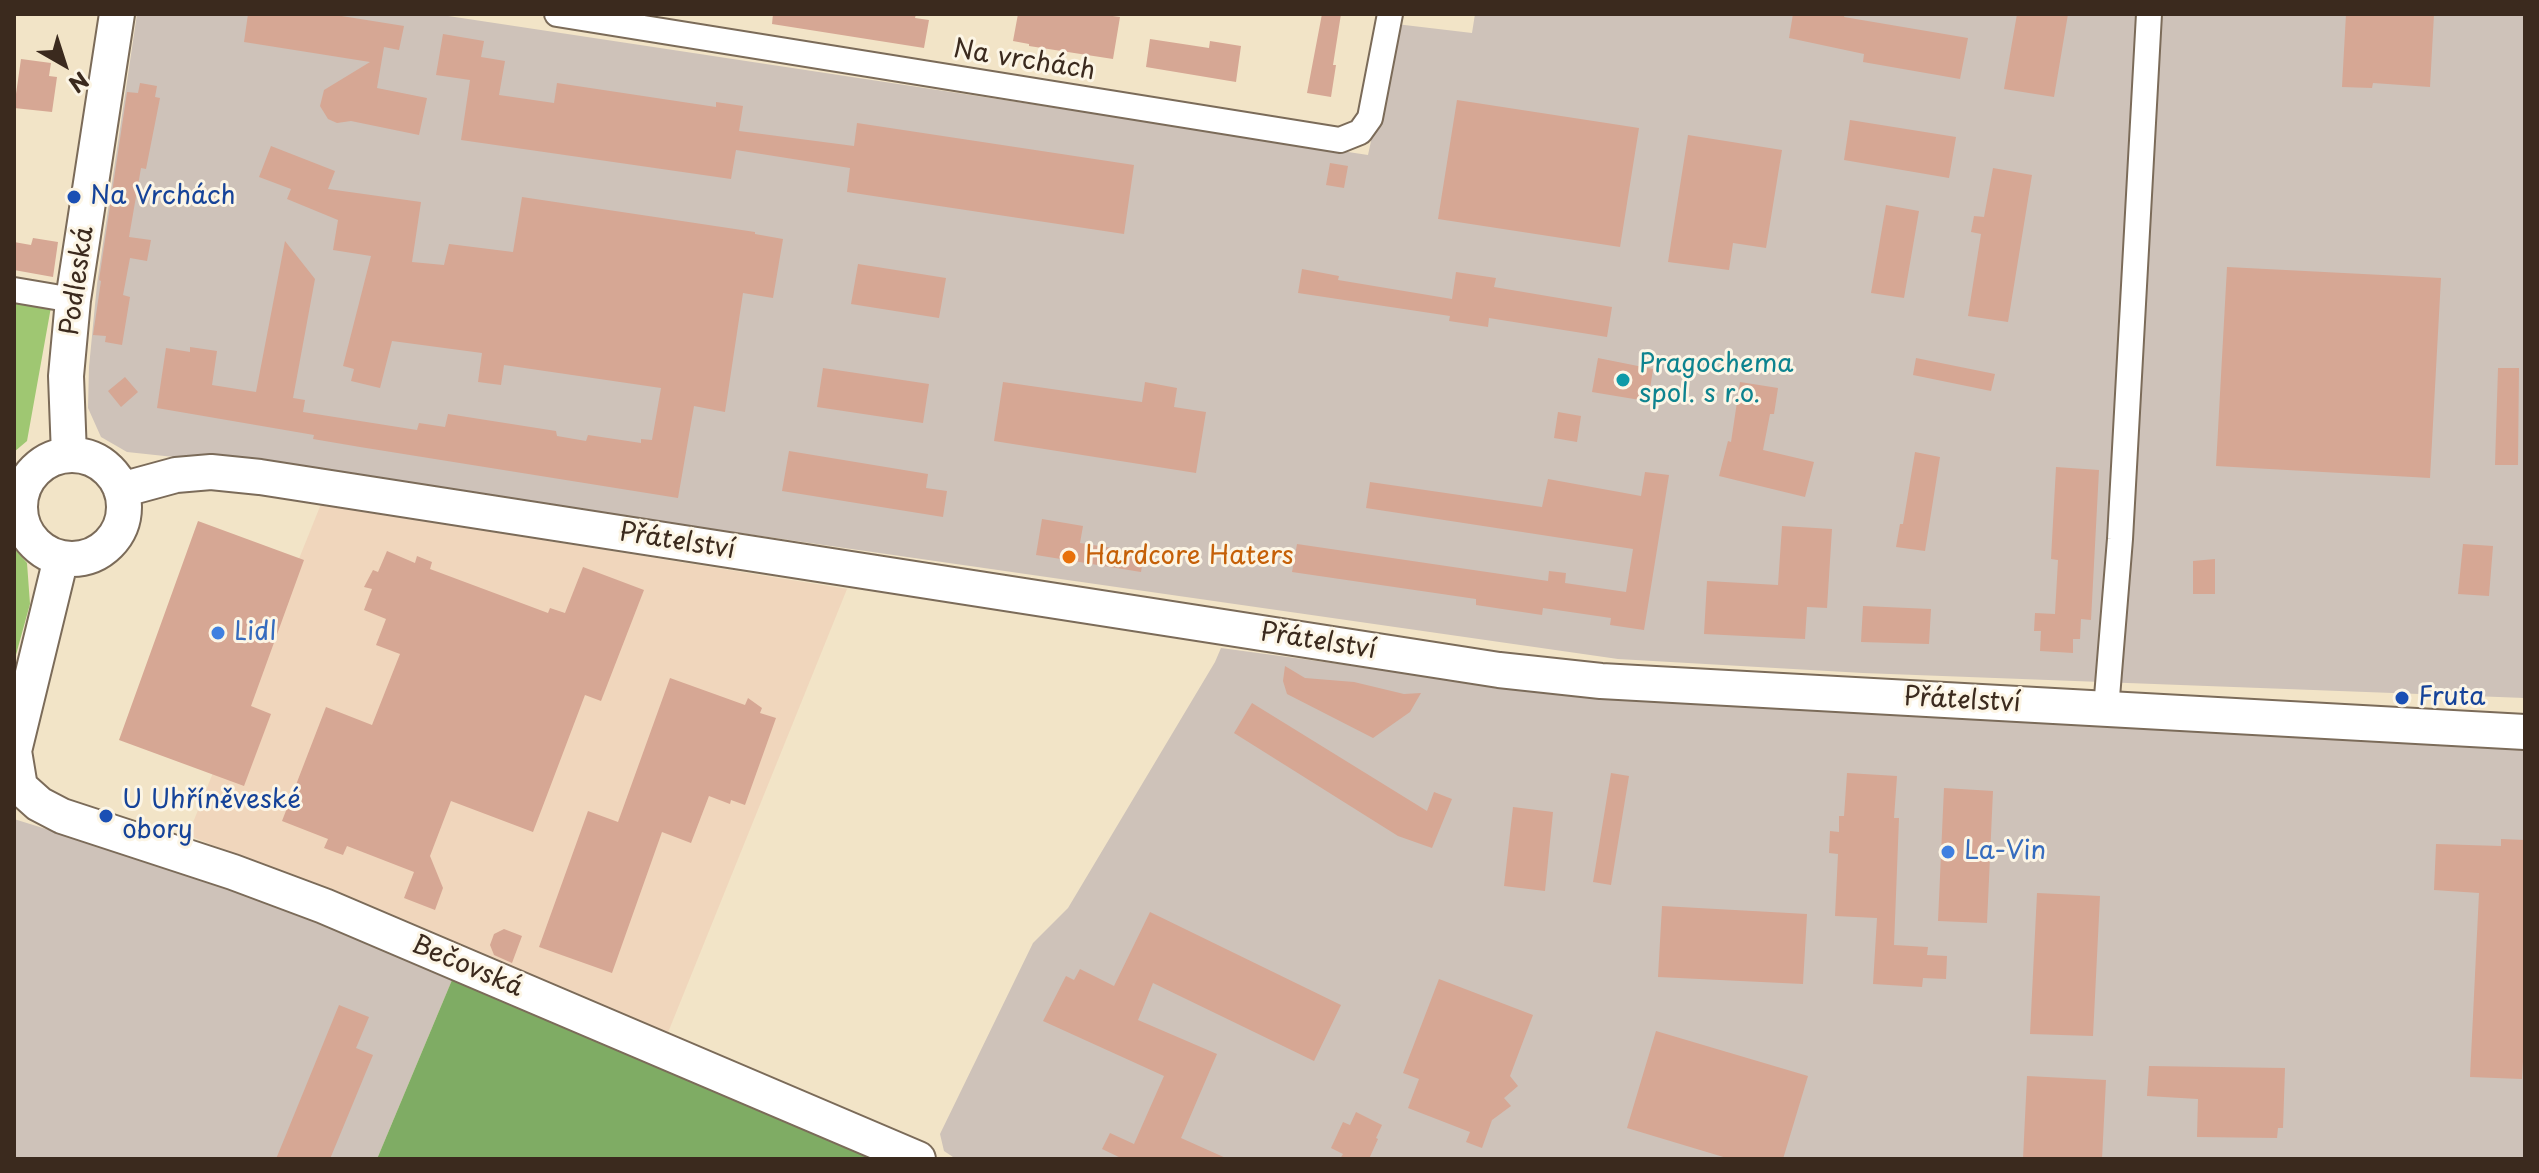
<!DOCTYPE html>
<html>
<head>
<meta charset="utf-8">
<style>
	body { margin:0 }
	#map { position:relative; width:2539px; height:1173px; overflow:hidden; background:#f2e4c7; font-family:"Playpen Sans",sans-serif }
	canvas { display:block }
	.frame { position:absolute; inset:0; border:16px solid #3b2a1e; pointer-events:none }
	.north { position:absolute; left:24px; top:24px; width:80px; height:80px; -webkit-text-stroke:6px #fcf5e5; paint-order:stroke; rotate:141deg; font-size:22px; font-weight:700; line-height:32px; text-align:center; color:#3b2a1e }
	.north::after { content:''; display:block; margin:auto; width:28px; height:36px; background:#3b2a1e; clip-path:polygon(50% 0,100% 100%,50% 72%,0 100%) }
</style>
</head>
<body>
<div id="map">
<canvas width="2539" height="1173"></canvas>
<div class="frame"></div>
<div class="north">N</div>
</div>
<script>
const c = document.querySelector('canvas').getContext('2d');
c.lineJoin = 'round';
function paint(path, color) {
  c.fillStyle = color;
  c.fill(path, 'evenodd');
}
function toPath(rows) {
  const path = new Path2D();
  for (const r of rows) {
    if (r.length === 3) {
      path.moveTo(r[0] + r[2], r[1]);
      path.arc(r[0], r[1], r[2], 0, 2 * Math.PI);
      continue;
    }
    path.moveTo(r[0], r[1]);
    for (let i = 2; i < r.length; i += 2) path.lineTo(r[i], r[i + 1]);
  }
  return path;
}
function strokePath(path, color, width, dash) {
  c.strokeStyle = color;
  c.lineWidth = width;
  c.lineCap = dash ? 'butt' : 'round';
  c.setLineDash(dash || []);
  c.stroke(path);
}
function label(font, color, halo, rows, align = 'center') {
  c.font = font + ' "Playpen Sans",sans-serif';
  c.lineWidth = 6;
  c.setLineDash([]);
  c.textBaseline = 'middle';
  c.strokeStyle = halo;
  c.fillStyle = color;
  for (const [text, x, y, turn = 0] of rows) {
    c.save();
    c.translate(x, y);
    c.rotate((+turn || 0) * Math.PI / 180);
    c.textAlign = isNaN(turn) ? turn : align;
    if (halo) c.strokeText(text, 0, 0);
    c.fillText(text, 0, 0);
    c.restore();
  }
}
paint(toPath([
	[321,504,847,589,667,1035,188,835]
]), '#f0d6bc');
paint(toPath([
	[137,14,435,14,1368,155,1396,24,1472,33,1475,14,2525,14,2525,698,1863,673,1618,659,315,472,127,452,101,437,88,408,89,367,97,284],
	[1221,648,1592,698,2525,749,2525,1159,958,1159,953,1157,944,1151,940,1134,1033,943,1068,908,1215,662],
	[14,819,251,893,452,980,377,1159,14,1159]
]), '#cec2b9');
paint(toPath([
	[14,301,51,307,27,441,14,452],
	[14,548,27,563,30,604,14,662]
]), '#9fc772');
paint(toPath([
	[452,980,872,1159,377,1159]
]), '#7fac64');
paint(toPath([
	[248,14,329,14,404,26,399,50,384,47,377,88,427,98,419,135,351,121,337,123,328,119,320,106,324,90,370,62,244,42],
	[773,14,916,14,915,18,929,20,924,48,772,24],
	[1018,14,1098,14,1120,17,1113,59,1029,46,1029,44,1013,41],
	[1322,14,1341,14,1333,65,1336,65,1331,97,1307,93],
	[1793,14,1845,14,1844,17,1968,38,1960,79,1863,62,1864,54,1789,38],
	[2017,14,2068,14,2054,97,2004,89],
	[2346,14,2434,14,2430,87,2373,83,2372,88,2342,87],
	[443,34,484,41,481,57,505,61,499,95,554,103,557,83,716,107,716,102,743,106,739,131,854,146,857,123,1134,165,1124,234,847,192,850,168,736,150,731,179,461,140,470,80,436,75],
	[1150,39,1209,48,1210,41,1241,46,1236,82,1146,67],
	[21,59,51,63,49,76,57,77,52,112,14,108],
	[140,83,157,86,155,97,160,98,146,169,141,168,129,237,151,240,147,261,130,258,123,295,130,297,122,345,105,342,106,336,93,335,101,281,99,280,127,92,138,93],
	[1457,100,1639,128,1620,247,1438,219],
	[1850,120,1956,137,1949,178,1844,160],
	[1688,135,1782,150,1766,248,1733,243,1729,270,1668,262],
	[271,146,335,171,328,189,421,202,412,262,444,265,449,244,513,252,522,197,755,232,755,234,783,239,773,298,743,293,725,412,694,406,678,498,360,447,313,439,314,435,157,408,166,348,190,352,190,347,217,351,212,385,256,392,285,241,315,279,293,398,305,400,303,412,417,430,419,423,445,427,448,414,556,431,557,436,586,441,588,435,641,443,641,439,652,440,661,388,504,365,501,385,478,382,482,353,392,341,380,388,351,381,354,369,343,366,371,256,333,250,338,220,287,199,291,189,259,177],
	[1330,163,1348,166,1344,188,1326,185],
	[1993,168,2032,175,2008,322,1968,316,1981,234,1971,232,1974,216,1984,217],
	[1886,205,1919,211,1904,298,1871,293],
	[33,238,58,242,53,277,14,270,14,242,31,245],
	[858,264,946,278,939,318,851,304],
	[2227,267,2441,278,2430,478,2216,466],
	[1302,269,1339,276,1338,280,1452,299,1456,272,1496,278,1494,287,1612,307,1607,337,1489,318,1488,327,1449,321,1450,316,1298,293],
	[1598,358,1653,369,1649,396,1640,394,1640,400,1592,392],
	[1916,358,1995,374,1991,391,1913,375],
	[823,368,929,384,923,423,817,407],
	[2498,368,2519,368,2518,465,2495,465],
	[125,377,138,392,121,407,108,391],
	[1003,382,1142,402,1145,382,1177,388,1174,407,1206,412,1196,473,994,441],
	[1740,382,1778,388,1774,414,1770,414,1763,450,1814,462,1805,497,1719,476,1728,441,1731,442],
	[1558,412,1581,416,1577,442,1554,438],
	[789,451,928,474,926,488,947,491,943,517,782,491],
	[1915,452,1940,457,1925,551,1896,547,1900,524,1903,524],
	[2056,467,2099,470,2091,620,2081,619,2080,639,2073,639,2073,653,2040,651,2041,631,2034,631,2035,613,2055,614,2058,560,2051,559],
	[1645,472,1669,475,1644,630,1610,625,1611,618,1543,608,1542,615,1476,605,1476,599,1292,572,1297,544,1548,581,1549,571,1566,573,1565,583,1626,592,1633,549,1366,508,1370,482,1542,507,1548,479,1641,496],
	[1042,519,1083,526,1080,543,1144,553,1141,572,1036,555],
	[198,521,304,560,251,706,271,714,244,786,119,740],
	[1782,526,1832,529,1827,608,1807,607,1805,639,1704,634,1707,581,1778,585],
	[2463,544,2493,546,2489,596,2458,594],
	[387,551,415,563,417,556,432,562,430,569,548,613,550,608,565,613,583,567,644,590,601,701,585,695,533,832,451,801,430,856,443,888,435,910,404,898,414,872,347,846,343,855,324,848,328,839,282,821,326,707,372,725,400,654,376,645,386,619,364,610,372,589,364,587,373,570,378,572],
	[2215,559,2215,594,2193,594,2193,561],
	[1863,606,1931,609,1929,644,1861,642],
	[1285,666,1305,678,1354,682,1404,694,1421,693,1410,712,1373,738,1287,694,1283,681],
	[670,678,745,705,748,698,762,708,760,713,776,718,745,805,731,800,730,804,709,796,691,843,662,832,612,973,539,947,588,811,618,822],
	[1252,703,1427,811,1434,792,1452,799,1432,848,1398,836,1234,733],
	[1611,773,1629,776,1611,885,1593,882],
	[1847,773,1897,776,1894,818,1899,818,1894,945,1928,947,1927,955,1947,956,1946,979,1923,978,1922,987,1873,984,1877,918,1835,916,1838,854,1829,853,1830,831,1839,832,1839,816,1844,816],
	[1944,788,1993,791,1987,923,1938,921],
	[1513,807,1553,812,1545,891,1504,886],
	[2501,839,2525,840,2525,1026,2522,1079,2470,1077,2479,893,2434,890,2436,844,2501,846],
	[2037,893,2100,896,2093,1036,2030,1034],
	[1662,906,1807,914,1803,984,1658,977],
	[1150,912,1341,1005,1314,1061,1153,983,1138,1020,1217,1054,1181,1138,1228,1159,1123,1159,1102,1149,1110,1133,1134,1144,1164,1076,1043,1021,1066,976,1074,980,1080,969,1114,986],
	[504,929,522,936,512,963,494,955,490,945,494,934],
	[1439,979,1533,1015,1510,1076,1518,1086,1504,1098,1511,1106,1492,1120,1482,1148,1466,1142,1470,1132,1408,1108,1419,1079,1403,1073],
	[339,1005,369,1017,356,1048,373,1055,330,1159,276,1159],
	[1656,1031,1808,1076,1783,1159,1730,1159,1627,1128],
	[2149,1066,2285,1068,2283,1128,2278,1128,2277,1138,2197,1137,2198,1099,2147,1096],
	[2027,1076,2106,1080,2102,1159,2023,1159],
	[1356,1112,1382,1125,1376,1138,1378,1139,1369,1159,1340,1159,1343,1154,1331,1148,1343,1122,1350,1125]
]), '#d6a794');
const street = toPath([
	[557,14,1340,140,1360,132,1370,118,1390,14],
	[14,290,73,300],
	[2106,709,2120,539,2149,14]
]);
const secondary = toPath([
	[69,455,66,376,73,300,117,14],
	[72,507,52],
	[121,490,176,475,211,472,260,477,1499,670,1601,681,2525,732],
	[61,558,14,751,20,787,39,804,62,816,233,872,324,906,918,1159]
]);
strokePath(street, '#7b6b59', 28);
strokePath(secondary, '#7b6b59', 38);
strokePath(street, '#fff', 24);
strokePath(secondary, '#fff', 34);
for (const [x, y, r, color] of [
	[74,197,8,"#1a4fb4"],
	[1623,380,8,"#0f9aa8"],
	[1069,557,8,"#e8710a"],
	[218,633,8,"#3f7fe0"],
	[2402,698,8,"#1a4fb4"],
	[106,816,8,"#1a4fb4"],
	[1948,852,8,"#3f7fe0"]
]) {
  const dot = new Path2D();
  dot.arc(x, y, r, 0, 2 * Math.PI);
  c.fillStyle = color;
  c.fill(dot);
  strokePath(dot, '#fcf5e5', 3);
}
label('26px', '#3b2a1e', '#fcf5e5', [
	["Na vrchách",1024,61,9],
	["Podleská",78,281,-82],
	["Přátelství",677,542,9],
	["Přátelství",1318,642,9],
	["Přátelství",1962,701,3],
	["Bečovská",467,967,23]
]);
label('26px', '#164399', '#fcf5e5', [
	["Na Vrchách",90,197],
	["Fruta",2418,698],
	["U Uhříněveské",122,801],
	["obory",122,831]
], 'left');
label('26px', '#0d838f', '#fcf5e5', [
	["Pragochema",1639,365],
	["spol. s r.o.",1639,395]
], 'left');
label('26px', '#c56008', '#fcf5e5', [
	["Hardcore Haters",1085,557]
], 'left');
label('26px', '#366cbe', '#fcf5e5', [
	["Lidl",234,633],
	["La-Vin",1964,852]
], 'left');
</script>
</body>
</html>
